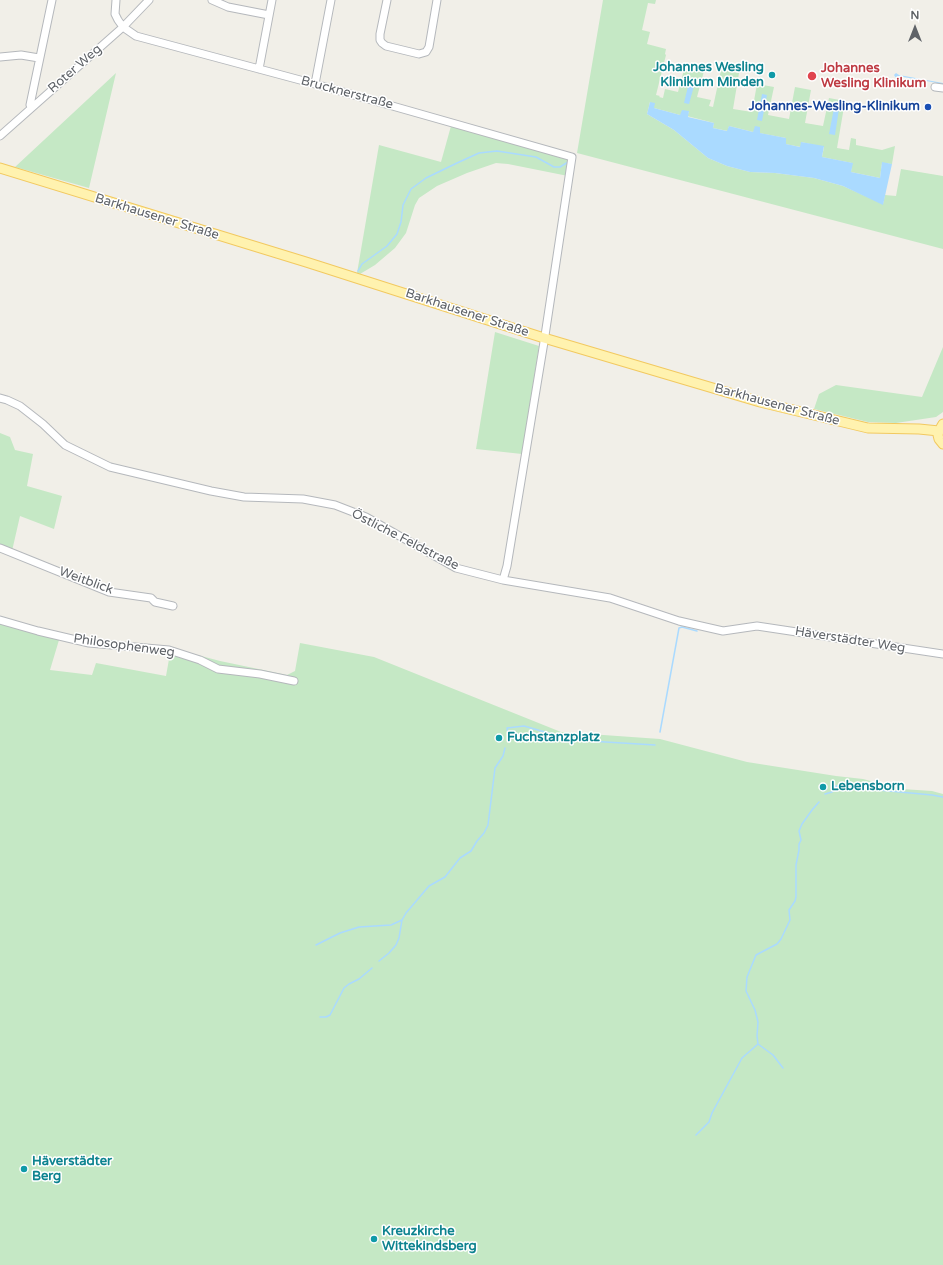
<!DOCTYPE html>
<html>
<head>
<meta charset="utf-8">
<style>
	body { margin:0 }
	#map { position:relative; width:943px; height:1265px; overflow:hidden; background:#f1efe8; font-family:"Varela Round",sans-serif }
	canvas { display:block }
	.north { position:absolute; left:895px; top:8px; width:40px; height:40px; -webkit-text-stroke:3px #fff; paint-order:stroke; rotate:0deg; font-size:11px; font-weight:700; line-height:16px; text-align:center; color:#5f6368 }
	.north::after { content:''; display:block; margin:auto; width:14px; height:18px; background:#5f6368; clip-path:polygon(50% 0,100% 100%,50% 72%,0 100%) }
</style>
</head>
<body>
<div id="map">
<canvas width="943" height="1265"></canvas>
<div class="north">N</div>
</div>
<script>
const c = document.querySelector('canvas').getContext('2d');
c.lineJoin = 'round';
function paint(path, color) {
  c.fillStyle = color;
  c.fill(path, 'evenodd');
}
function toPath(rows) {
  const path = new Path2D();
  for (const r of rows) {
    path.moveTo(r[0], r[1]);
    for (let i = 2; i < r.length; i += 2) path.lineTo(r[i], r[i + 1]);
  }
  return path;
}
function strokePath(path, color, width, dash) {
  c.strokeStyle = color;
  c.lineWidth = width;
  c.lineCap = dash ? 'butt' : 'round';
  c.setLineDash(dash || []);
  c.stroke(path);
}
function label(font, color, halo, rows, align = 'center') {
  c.font = font + ' "Varela Round",sans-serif';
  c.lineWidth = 3;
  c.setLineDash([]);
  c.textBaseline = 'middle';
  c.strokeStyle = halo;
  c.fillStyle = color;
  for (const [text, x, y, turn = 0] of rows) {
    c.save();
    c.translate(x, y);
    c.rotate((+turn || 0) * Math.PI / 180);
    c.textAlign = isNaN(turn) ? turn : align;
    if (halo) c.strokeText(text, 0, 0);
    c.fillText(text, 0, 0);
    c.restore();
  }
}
paint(toPath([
	[603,0,656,0,655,4,648,3,642,30,650,32,647,44,666,49,665,54,666,55,656,95,660,96,659,97,663,98,665,89,678,92,685,66,704,71,697,97,711,100,709,106,713,107,721,70,739,73,733,109,752,112,757,84,774,87,768,115,789,119,795,87,811,90,805,123,823,126,829,98,845,101,837,148,849,150,851,138,856,139,856,145,882,150,895,146,892,164,882,163,880,178,851,172,852,163,822,157,824,147,801,142,801,147,785,144,786,138,759,133,760,127,753,132,729,126,728,131,713,128,714,123,687,116,689,112,680,115,654,108,650,102,647,114,674,130,708,158,727,166,750,172,775,173,814,178,843,186,883,204,885,195,896,196,901,169,943,176,943,249,577,153],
	[116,73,89,188,15,167],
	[451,126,568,158,570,161,568,176,508,164,496,163,467,173,437,186,419,198,415,205,406,233,395,248,375,265,360,274,357,273,379,145,441,162],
	[495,332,539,346,522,454,476,449],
	[943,347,943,412,936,417,896,423,868,422,814,409,819,394,836,385,922,397],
	[0,433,10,437,15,450,33,454,27,486,62,496,54,529,20,516,12,551,0,544],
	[0,622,59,640,50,670,92,675,96,663,166,676,171,648,220,661,287,675,295,671,300,643,374,657,561,732,660,739,747,762,836,776,863,779,902,789,932,791,943,794,943,1265,0,1265]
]), '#c5e8c5');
paint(toPath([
	[896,73,899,75,943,83,943,84,898,76,896,78,894,75],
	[690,78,696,79,689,104,684,103],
	[762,94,767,95,762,121,757,120],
	[650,102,655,103,654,108,680,115,682,110,689,111,688,117,714,123,713,128,727,131,729,126,753,132,755,126,760,127,760,133,786,138,786,144,800,147,801,142,824,146,822,157,853,163,851,172,880,178,882,162,892,164,883,205,843,186,814,178,775,173,750,172,727,166,708,158,674,130,647,114],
	[834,108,839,109,835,135,829,134]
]), '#aadaff');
strokePath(toPath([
	[358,271,362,264,387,246,397,234,401,222,403,205,411,189,426,178,457,163,479,153,497,151,536,157,554,167,560,167,568,162],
	[660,732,679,628,682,627,697,631],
	[510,741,507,728,524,726,573,740,655,745],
	[825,794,832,792,836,786,932,795,943,797],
	[316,945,340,933,359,927,391,925,402,920],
	[379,961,389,953,396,945,399,938,402,920,406,913,429,886,445,877,460,858,471,851,477,841,484,833,488,825,495,768,503,756,505,748],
	[320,1017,326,1017,330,1015,344,988,349,984,359,979,372,968],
	[758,1044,773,1055,783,1068],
	[696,1135,709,1122,712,1113,742,1058,758,1044,757,1036,758,1022,755,1010,746,991,747,977,756,955,777,944,781,939,790,920,789,910,795,901,796,897,796,865,799,850,799,844,801,840,799,831,802,824,812,810,819,802]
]), '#aadaff', 1.5);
const minor = toPath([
	[116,0,115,14,118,20,123,27,136,36,315,84,572,157,544,342,507,566,503,580],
	[212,0,228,7,269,15],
	[387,0,380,34,380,40,382,43,386,46,419,54,426,52,429,47,437,0],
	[0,57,21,55,39,58],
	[259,69,272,0],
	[315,84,331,0],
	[935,87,943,88],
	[31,107,30,105,52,0],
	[0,136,123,27,149,0],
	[0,398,7,400,20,406,43,424,65,445,110,467,211,491,244,497,303,499,335,505,366,517,456,568,503,580,610,598,679,621,723,631,757,626,943,654],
	[0,548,109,592,151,598,155,602,173,606],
	[0,620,38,631,89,643,169,650,200,660,218,669,260,674,294,681]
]);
const major = toPath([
	[0,168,306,262,544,338,760,402,868,428,919,429,939,431],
	[943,424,939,431,938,435,939,439,943,444]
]);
strokePath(minor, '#b5b8bc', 9);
strokePath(major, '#f2c960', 11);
strokePath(minor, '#fff', 7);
strokePath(major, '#fff2af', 9);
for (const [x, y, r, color] of [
	[772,75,4,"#0f9aa8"],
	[812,76,5,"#e0444e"],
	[928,107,4,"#1a4fb4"],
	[499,738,4,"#0f9aa8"],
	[823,787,4,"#0f9aa8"],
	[24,1169,4,"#0f9aa8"],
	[374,1239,4,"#0f9aa8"]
]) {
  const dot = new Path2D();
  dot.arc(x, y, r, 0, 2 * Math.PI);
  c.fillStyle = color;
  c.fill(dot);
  strokePath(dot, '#fff', 1.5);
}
label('bold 13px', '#0d838f', '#fff', [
	["Johannes Wesling",764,68,"right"],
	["Klinikum Minden",764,83,"right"],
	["Fuchstanzplatz",507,738],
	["Lebensborn",831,787],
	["Häverstädter",32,1162],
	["Berg",32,1177],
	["Kreuzkirche",382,1232],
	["Wittekindsberg",382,1247]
], 'left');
label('13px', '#5f6368', '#fff', [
	["Roter Weg",75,69,-41],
	["Brucknerstraße",347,93,15],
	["Barkhausener Straße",157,217,17],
	["Barkhausener Straße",467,313,18],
	["Barkhausener Straße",777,405,15],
	["Östliche Feldstraße",405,540,27],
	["Weitblick",86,581,20],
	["Häverstädter Weg",850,640,9],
	["Philosophenweg",124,646,8]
]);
label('bold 13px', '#be3a42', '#fff', [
	["Johannes",821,69],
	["Wesling Klinikum",821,84]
], 'left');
label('bold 13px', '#164399', '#fff', [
	["Johannes-Wesling-Klinikum",920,107]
], 'right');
</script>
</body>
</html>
